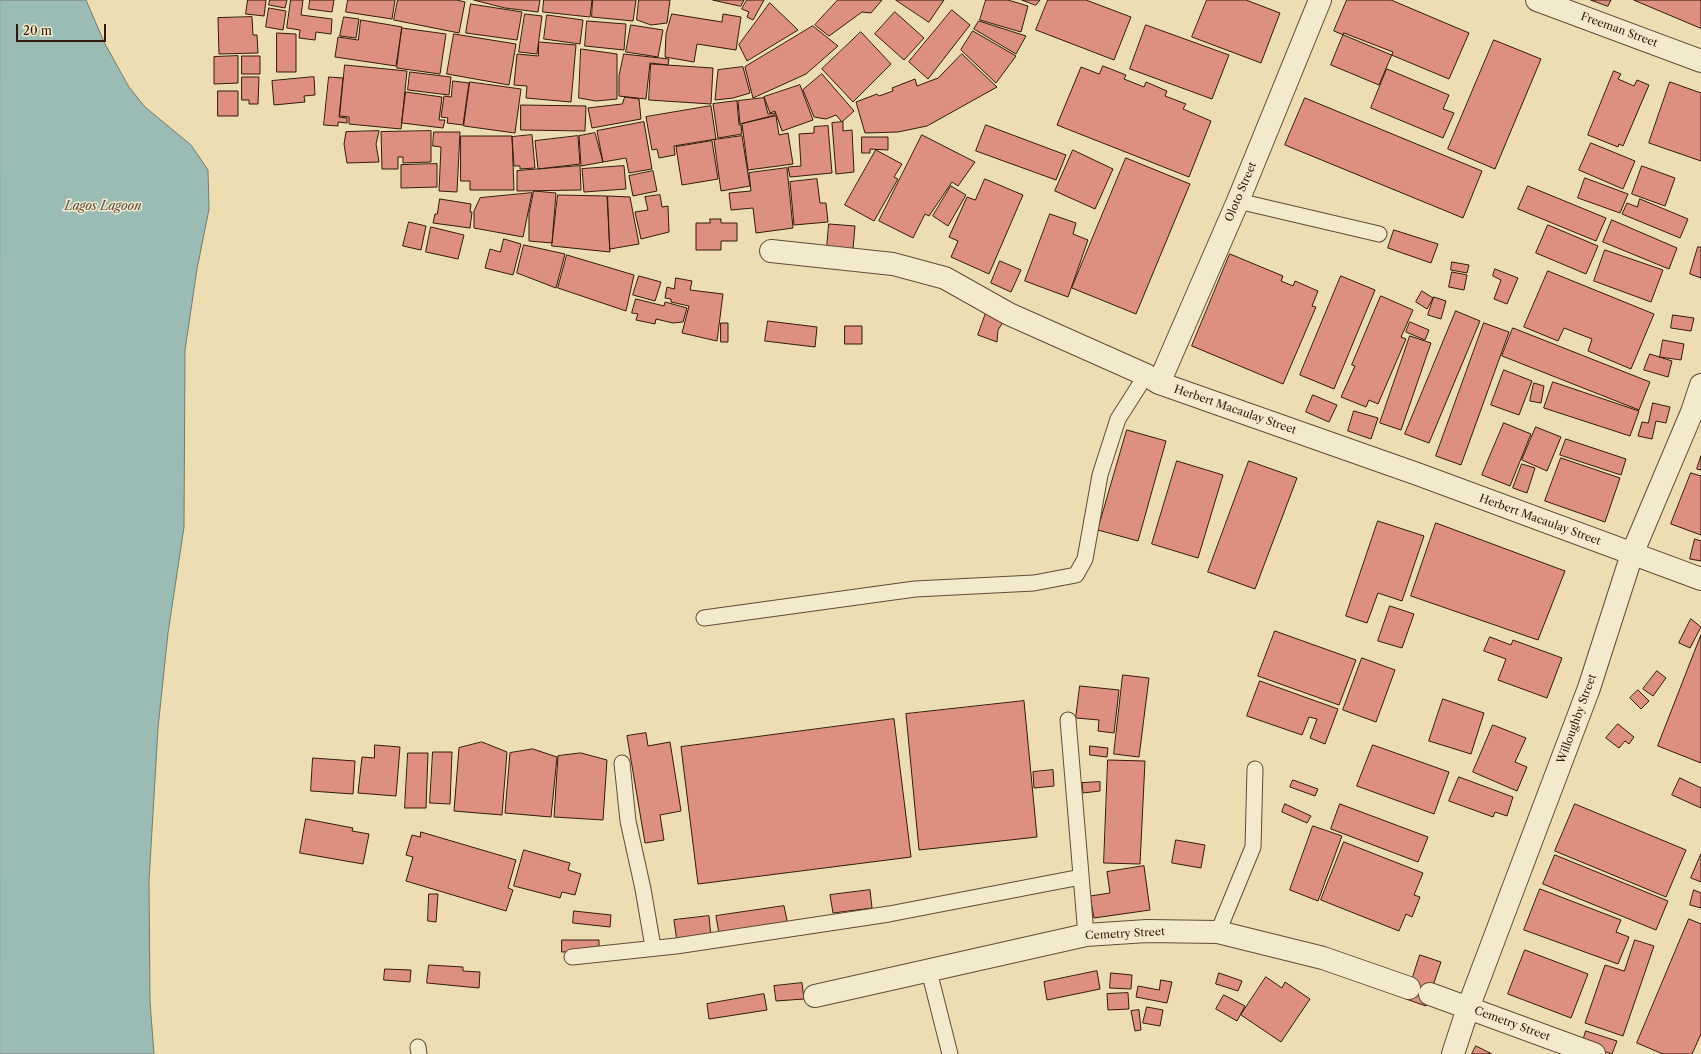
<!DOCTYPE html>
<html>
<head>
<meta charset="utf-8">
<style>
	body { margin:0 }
	#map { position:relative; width:1701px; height:1054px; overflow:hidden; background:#ecdeb2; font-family:"Libre Caslon Text",serif }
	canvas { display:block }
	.scale { position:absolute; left:16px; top:24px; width:90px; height:18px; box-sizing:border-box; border:2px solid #34190d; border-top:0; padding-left:5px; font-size:12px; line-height:14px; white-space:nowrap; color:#34190d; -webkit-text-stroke:3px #f3eacd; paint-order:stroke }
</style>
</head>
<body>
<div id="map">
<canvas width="1701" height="1054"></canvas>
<div class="scale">20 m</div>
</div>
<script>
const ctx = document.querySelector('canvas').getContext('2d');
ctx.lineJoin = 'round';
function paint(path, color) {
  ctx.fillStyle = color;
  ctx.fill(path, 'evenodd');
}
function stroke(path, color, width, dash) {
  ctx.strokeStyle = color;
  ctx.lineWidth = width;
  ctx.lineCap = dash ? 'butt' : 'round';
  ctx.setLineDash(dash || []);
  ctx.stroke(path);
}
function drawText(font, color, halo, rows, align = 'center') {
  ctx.font = font + ' "Libre Caslon Text",serif';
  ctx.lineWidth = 3;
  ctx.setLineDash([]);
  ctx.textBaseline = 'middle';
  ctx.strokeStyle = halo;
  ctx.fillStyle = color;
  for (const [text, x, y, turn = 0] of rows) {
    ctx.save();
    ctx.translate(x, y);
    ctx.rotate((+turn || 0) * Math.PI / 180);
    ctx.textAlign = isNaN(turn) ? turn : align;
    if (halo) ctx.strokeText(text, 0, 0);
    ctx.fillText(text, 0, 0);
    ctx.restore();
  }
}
const water = new Path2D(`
	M0,0h86l19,44 24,43 16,20 46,38 17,25 1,39 -12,60 -12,81 -1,177 -16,106 -10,95 -9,153 1,121 4,52h-154z`);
paint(water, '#9bbbb5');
stroke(water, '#727a72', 1);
const building = new Path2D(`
	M248,0h18l-2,16 -18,-2z
	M270,0h17l-2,8 -16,-3z
	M291,0h12l-2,15 31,4 -1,15 -15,-2 -1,8 -16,-2 1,-8 -13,-2z
	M310,0h24l-2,12 -23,-3z
	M348,0h47l-3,19 -46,-7z
	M398,0h59l8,2 -6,31 -65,-13z
	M474,0h66l-2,12 -33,-4z
	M544,0h48l-2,17 -47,-5z
	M593,0h43l-3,21 -41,-4z
	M639,0h31l-3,23 -16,2 -14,-5z
	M713,0h31l-3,6z
	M747,0h17l-11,20 -6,-3 2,-5 -7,-3z
	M838,0h44l-11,13 -9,-1 -33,24 -14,-11z
	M896,0h48l-15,22z
	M986,0h22l20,6 -7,26 -41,-12z
	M1022,0h18l-4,5z
	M1048,0h38l45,17 -17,43 -78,-30z
	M1207,0h39l34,13 -19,50 -69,-26z
	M1347,0h44l78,33 -20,46 -115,-48z
	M1591,0h20l-3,6z
	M1634,0h67v28z
	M770,3l28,27 -51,31 -8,-16z
	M471,4l51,8 -5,28 -51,-7z
	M269,8l17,3 -3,19 -17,-3z
	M952,10l18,15 -42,54 -19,-17z
	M895,12l29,26 -20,22 -29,-26z
	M525,14l17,2 -5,38 -18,-2z
	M672,14l50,8 1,-8 18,3 -5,33 -39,-6 -3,18 -29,-5 1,-23z
	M547,15l36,5 -3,24 -36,-5z
	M252,17l1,18h4l1,18 -39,1 -1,-36z
	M344,17l15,2 -3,19 -16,-2z
	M361,20l41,7 -6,39 -61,-9 3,-20 20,3z
	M587,21l39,3 -2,26 -39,-4z
	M979,21l47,15 -10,18 -42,-25z
	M631,25l32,5 -5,27 -32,-5z
	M1146,25l83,30 -17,44 -82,-30z
	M813,26l25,20 -32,28 -53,24 -8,-31z
	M402,28l44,6 -6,40 -43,-6z
	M973,31l43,25 -20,27 -35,-33z
	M861,32l30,32 -38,38 -31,-33z
	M277,33l19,1v38h-19z
	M1344,33l49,19 -14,33 -48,-20z
	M454,34l62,10 -7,41 -62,-11z
	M1494,40l47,19 -46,110 -47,-20z
	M539,42l37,3 -5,57 -45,-4 1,-12 -13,-1 3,-31 21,2z
	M581,49l36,5v45l-21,2 -17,-3z
	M624,54l45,5 -1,6 -18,-2 -4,36 -27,-3v-20z
	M962,54l35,33 -70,39 -29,6 -33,1 -9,-31 21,-8 2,2 14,-5 -1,-3 23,-9 2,7 21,-8z
	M238,56v27l-24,1v-27z
	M242,56h18v18h-18z
	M651,64l62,4 -2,36 -62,-4z
	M345,65l62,6 -6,58 -52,-5v-7l-9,-1z
	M1103,66l23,9 -2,4 20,8 2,-5 21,9 -2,5 21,8 -3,5 28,12 -22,56 -132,-52 24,-58 18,7z
	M743,67l7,26 -17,5 -18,2 3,-30z
	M1387,69l62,26 -6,14 11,4 -11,25 -72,-30z
	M1614,71l7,3 -3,5 16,7 3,-6 12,5 -26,61 -4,-2 -1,3 -30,-12z
	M410,72l41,5 -2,18 -41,-5z
	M822,74l32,37 -12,11 -6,-7 -10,4 -12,-2 -11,-27z
	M242,77h17l-1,27h-9v-4h-7z
	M314,77l1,18 -11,1 1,6 -31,3 -2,-24z
	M329,77l14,1 -4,39 8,1v5l-9,-1v4l-14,-1z
	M453,81l16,2 -6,42 -16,-2 1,-5 -7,-1 3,-21 7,1z
	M470,82l51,7 -6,44 -51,-7z
	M1670,82l31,11v68l-52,-18z
	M800,85l13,35 -31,11 -7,-20 -5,2 -6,-16z
	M218,91h20v25h-20z
	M406,92l36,5 -3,23h6l-2,8 -41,-5z
	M625,97l14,2 2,20 -49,9 -4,-20 34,-4z
	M764,98l4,16 7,-1v2l-35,9 -2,-23z
	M1305,98l177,73 -19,47 -178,-73z
	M737,101l2,24h2l1,9 -24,4 -5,-34z
	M521,105l65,1 -1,25 -64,-1z
	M711,106l5,33 -42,7 1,9 -16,3 -2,-9 -5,1 -6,-33z
	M776,116l3,19 9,-2 5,31 -45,6 -6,-46z
	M644,122l8,47 -23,4 -3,-15 -23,4 -6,-31z
	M843,122v9l9,-1 2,42 -18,2 -4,-51z
	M986,125l80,30 -10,25 -80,-29z
	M828,126l4,47 -42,4 -2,-10 13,-1 -2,-32 15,-1v-6z
	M379,131l-3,13 3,18 -32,1 -3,-19 2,-12z
	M431,131v31l-28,1v-6h-5v12h-16l-1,-37z
	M434,132h26l-3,60 -18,-1 2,-44 -8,-1z
	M595,133l8,29 -22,4 -2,-30z
	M532,135l3,33 -15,1v-3h-6l-2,-29z
	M922,135l53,27 -17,24 -6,-4 -23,34 -4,-2 -12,24 -34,-17z
	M461,136h51l2,54h-44v-9h-9z
	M578,136l2,28 -42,5 -3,-28z
	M742,136l8,50 -29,5 -7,-51z
	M862,137h26v13l-18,-1v4h-8z
	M712,141l6,38 -36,6 -6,-38z
	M1591,143l44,18 -12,28 -44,-19z
	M876,150l26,14 -8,13 4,2 -24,42 -29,-16z
	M1073,150l40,19 -18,40 -40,-18z
	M1126,158l64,26 -54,130 -64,-26z
	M437,164v23l-36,1v-23z
	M580,166l1,24 -64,1v-20z
	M624,166l2,23 -42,3 -2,-23z
	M1642,166l33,12 -10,28 -33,-12z
	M787,168l6,60 -37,5 -3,-25 -22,2 -2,-17 22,-2 -2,-18z
	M653,171l4,20 -24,5 -4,-20z
	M1585,178l43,16 -8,19 -42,-15z
	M817,179l3,24h6l2,19 -34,3 -4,-43z
	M985,179l38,16 -34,79 -38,-17 7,-16 -9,-4 18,-40 8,3z
	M951,186l15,9 -18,31 -15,-10z
	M1528,186l78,32 -10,23 -78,-32z
	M534,191l22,2 -4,50 -23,-2v-27z
	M532,193l-9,44 -49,-9v-17l6,-13z
	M558,195l49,1 3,56 -58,-6z
	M660,195l2,12 6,-1 1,26 -28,7 -6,-27 13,-2 -3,-13z
	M608,196l22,1 9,47 -29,5z
	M440,199l31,5 -1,8h2l-2,16 -37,-5 2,-9h2z
	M1640,199l48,20 -8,19 -58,-24 5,-11 10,4z
	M1050,214l26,9 -3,11 15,6 -20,57 -43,-16z
	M710,219h11v4h16v18h-16v9h-25v-27h14z
	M1612,220l65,28 -8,21 -66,-27z
	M409,222l17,4 -5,24 -18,-4z
	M829,224l26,2 -2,23 -26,-1z
	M1548,225l50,21 -12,28 -50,-21z
	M431,227l33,8 -6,24 -32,-7z
	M1394,230l44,14 -7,19 -43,-15z
	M504,239l17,5 -8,31 -28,-7 5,-19 10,3z
	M524,245l41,9 -9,34 -39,-15z
	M1698,247h3v31l-11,-4z
	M1605,250l58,20 -12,32 -57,-21z
	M1230,254l53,22 -2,5 12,5 2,-5 23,10 -6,15 4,1 -33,77 -91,-38z
	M567,255l67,20 -8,36 -68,-23z
	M1000,261l21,9 -10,22 -20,-9z
	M1452,262l17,3 -2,8 -16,-3z
	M1495,269l23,9 -11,26 -13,-5 7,-19 -8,-4z
	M1548,271l106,43 -23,55 -43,-18 4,-12 -28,-11 -6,13 -34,-14z
	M1452,272l15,3 -3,15 -15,-3z
	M639,276l22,6 -6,19 -22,-6z
	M1341,276l34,14 -41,99 -34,-14z
	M676,278l16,3 -2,9 33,4 -6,47 -35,-8 7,-27 -18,-4v-3l-6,-1 2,-11 7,2z
	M1422,291l11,7 -6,11 -11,-7z
	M1381,296l32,14 -12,27 5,2 -28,65 -9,-4 -3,7 -25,-10 14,-31 -3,-1z
	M1434,297l12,4 -5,18 -13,-4z
	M636,299l28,7 1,-4 22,6 -4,14 -10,1 -17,-4 -1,5 -19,-4 2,-6 -6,-1z
	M1456,311l24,10 -51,122 -24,-9z
	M986,313l19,6 -7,11 -1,12 -19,-7z
	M1673,315l21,3 -3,13 -20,-3z
	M768,321l49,6 -2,20 -50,-6z
	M1410,322l19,8 -4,10 -19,-8z
	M721,323h7v19h-7z
	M1484,323l25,9 -48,133 -25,-9z
	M845,326h17v18h-17z
	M1513,328l137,54 -11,28 -137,-54z
	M1410,336l21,7 -30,87 -21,-7z
	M1663,340l21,4 -3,16 -21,-3z
	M1650,354l22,7 -4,16 -24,-7z
	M1504,370l28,11 -13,34 -28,-10z
	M1553,382l86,29 -9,25 -86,-28z
	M1534,383l10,3 -3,17 -11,-2z
	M1313,395l24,10 -8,17 -23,-10z
	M1653,403l17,4 -4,16 -10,-2 -4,18 -14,-3 4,-14 6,1z
	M1354,411l24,7 -7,21 -23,-8z
	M1504,423l27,11 -21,52 -28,-11z
	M1536,427l25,10 -14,34 -25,-11z
	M1127,430l39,11 -28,100 -40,-11z
	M1566,439l60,20 -5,16 -61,-20z
	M1701,456v14l-4,-1z
	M1561,458l59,20 -15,44 -60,-21z
	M1177,461l46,14 -25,83 -46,-14z
	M1249,461l48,17 -42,111 -47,-17z
	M1522,464l13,4 -8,25 -14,-5z
	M1691,473l10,3v59l-30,-11z
	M1378,521l46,15 -22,65 -24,-8 -11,30 -21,-7z
	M1436,523l129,48 -27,69 -127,-44z
	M1695,539l6,2v20l-11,-2z
	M1390,606l24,8 -12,34 -24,-7z
	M1691,619l10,8 -11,21 -11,-5z
	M1275,631l81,29 -17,45 -81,-29z
	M1701,635v128l-43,-17z
	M1490,637l21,8 2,-5 49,18 -15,40 -49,-18 8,-21 -22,-8z
	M1362,658l33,12 -19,52 -33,-12z
	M1657,671l9,7 -13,18 -10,-7z
	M1123,675l26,3 -10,79 -25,-3z
	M1260,681l78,28 -13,35 -15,-6 7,-19 -8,-2 -7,18 -55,-19z
	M1080,686l39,4 -5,43 -16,-2 1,-11 -23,-2z
	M1638,690l11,11 -8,8 -11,-11z
	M1443,699l41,14 -13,41 -42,-13z
	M1024,701l13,136 -118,13 -13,-136z
	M894,719l17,138 -213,27 -17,-137z
	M1618,724l16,13 -5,7 -4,-3 -6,7 -13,-10z
	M1493,725l33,13 -11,24 12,5 -10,24 -44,-19z
	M646,733l2,13 22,-4 11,69 -21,4 4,25 -19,3 -18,-107z
	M482,742l25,10 -5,63 -48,-4 5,-63z
	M375,745l25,2 -4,49 -38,-3 4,-36 12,1z
	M1373,745l76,27 -15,42 -77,-28z
	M1090,746l18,2 -1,9 -17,-2z
	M533,749l24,8 -6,60 -46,-4 5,-60z
	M433,752h19l-2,52 -20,-1z
	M408,753h20l-2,55h-21z
	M581,753l26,7 -4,60 -49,-3 4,-61z
	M313,758l42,3 -2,33 -42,-3z
	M1108,760l37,1 -5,103 -36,-1z
	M1053,770l1,16 -20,2 -1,-16z
	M1459,777l54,20 -6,19 -12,-4 -2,5 -44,-16z
	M1680,778l21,10v20l-29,-13z
	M1293,780l25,9 -3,7 -25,-9z
	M1100,782v9l-17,2 -1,-10z
	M1285,804l26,12 -4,7 -25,-11z
	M1340,804l88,33 -10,25 -87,-33z
	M1575,804l111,46 -20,47 -111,-46z
	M306,819l47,9 -1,3 17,3 -6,30 -63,-11z
	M1313,826l29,10 -24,65 -28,-11z
	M421,832l95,28 -8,28 5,2 -7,21 -100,-30 7,-24 -7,-2 6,-20 8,2z
	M1176,840l29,5 -4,23 -29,-5z
	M1344,842l79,31 -9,22 6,2 -8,20 -6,-3 -7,17 -78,-31z
	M524,850l46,13 -2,7 13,4 -6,21 -13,-3 -2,6 -46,-12z
	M1701,854v28l-10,-4z
	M1555,855l113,46 -12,29 -113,-46z
	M1144,866l6,44 -56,8 -4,-22 20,-3 -3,-21z
	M1540,889l81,31 -5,12 13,5 -11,27 -94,-34z
	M870,890l2,18 -39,5 -3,-18z
	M1694,890l7,3v15l-11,-3z
	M429,894h9l-2,28 -8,-1z
	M784,906l4,19 -69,9 -3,-18z
	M574,911l37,4 -1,12 -37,-4z
	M709,916l2,21 -34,5 -3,-22z
	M1689,919l12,5v110l-9,20h-29l-26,-11z
	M562,940h37v11l-37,1z
	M1635,940l19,6 -31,90 -38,-13 20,-58 19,6z
	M1525,950l63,24 -17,44 -63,-24z
	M1420,955l21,7 -15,44 -20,-7z
	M429,965l34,2v4l17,1 -1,16 -52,-5z
	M385,969l26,1 -1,12 -26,-2z
	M1097,971l3,18 -53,11 -3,-18z
	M1111,973l21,2 -1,14 -21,-1z
	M1219,973l23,8 -4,10 -22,-7z
	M1266,977l16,11 3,-6 25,17 -29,43 -40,-27z
	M1161,980l11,2 -5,21 -31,-6 2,-11 21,4z
	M802,983l2,16 -28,2 -2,-15z
	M1128,993l1,16 -21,1 -1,-16z
	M764,994l3,16 -58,9 -2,-15z
	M1224,995l21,11 -8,15 -21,-12z
	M1147,1007l16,3 -3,16 -17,-3z
	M1139,1010l2,20 -6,1 -4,-20z
	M1586,1031l31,10 -5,13 -30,-10z
	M1476,1046l16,8h-20z`);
paint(building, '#dd907f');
stroke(building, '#34190d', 1);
const lane = new Path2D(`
	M1238,201l141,33
	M704,618l211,-29 119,-6 42,-8 9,-16 15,-84 18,-56 28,-44
	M1068,720l18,215
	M622,763l6,58 15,68 10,58
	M1218,932l35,-85 2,-78
	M572,957l104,-11 213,-32 192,-37
	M929,971l21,83
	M418,1047l1,7`);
const street = new Path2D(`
	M1537,0l164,61
	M771,251l122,13 52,14 64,36 137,61 13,8 261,92 281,104
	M1159,383l79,-182 82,-201
	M1430,994l164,60
	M815,996l271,-61 61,-4 71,1 105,26 86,30
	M1453,1054l15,-46 121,-320 43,-134 60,-142 9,-27`);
stroke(lane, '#624a36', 17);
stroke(street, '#624a36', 24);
stroke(lane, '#f3eacd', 15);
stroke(street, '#f3eacd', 22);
drawText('11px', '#34190d', '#f3eacd', [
	["Freeman Street",1619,30,20],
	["Oloto Street",1241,192,-67],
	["Herbert Macaulay Street",1235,410,19],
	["Herbert Macaulay Street",1540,520,20],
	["Willoughby Street",1577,719,-70],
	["Cemetry Street",1125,934,-3],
	["Cemetry Street",1512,1024,20]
]);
drawText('italic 12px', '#534a3f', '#f3eacd', [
	["Lagos Lagoon",103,207]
]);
</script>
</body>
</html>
